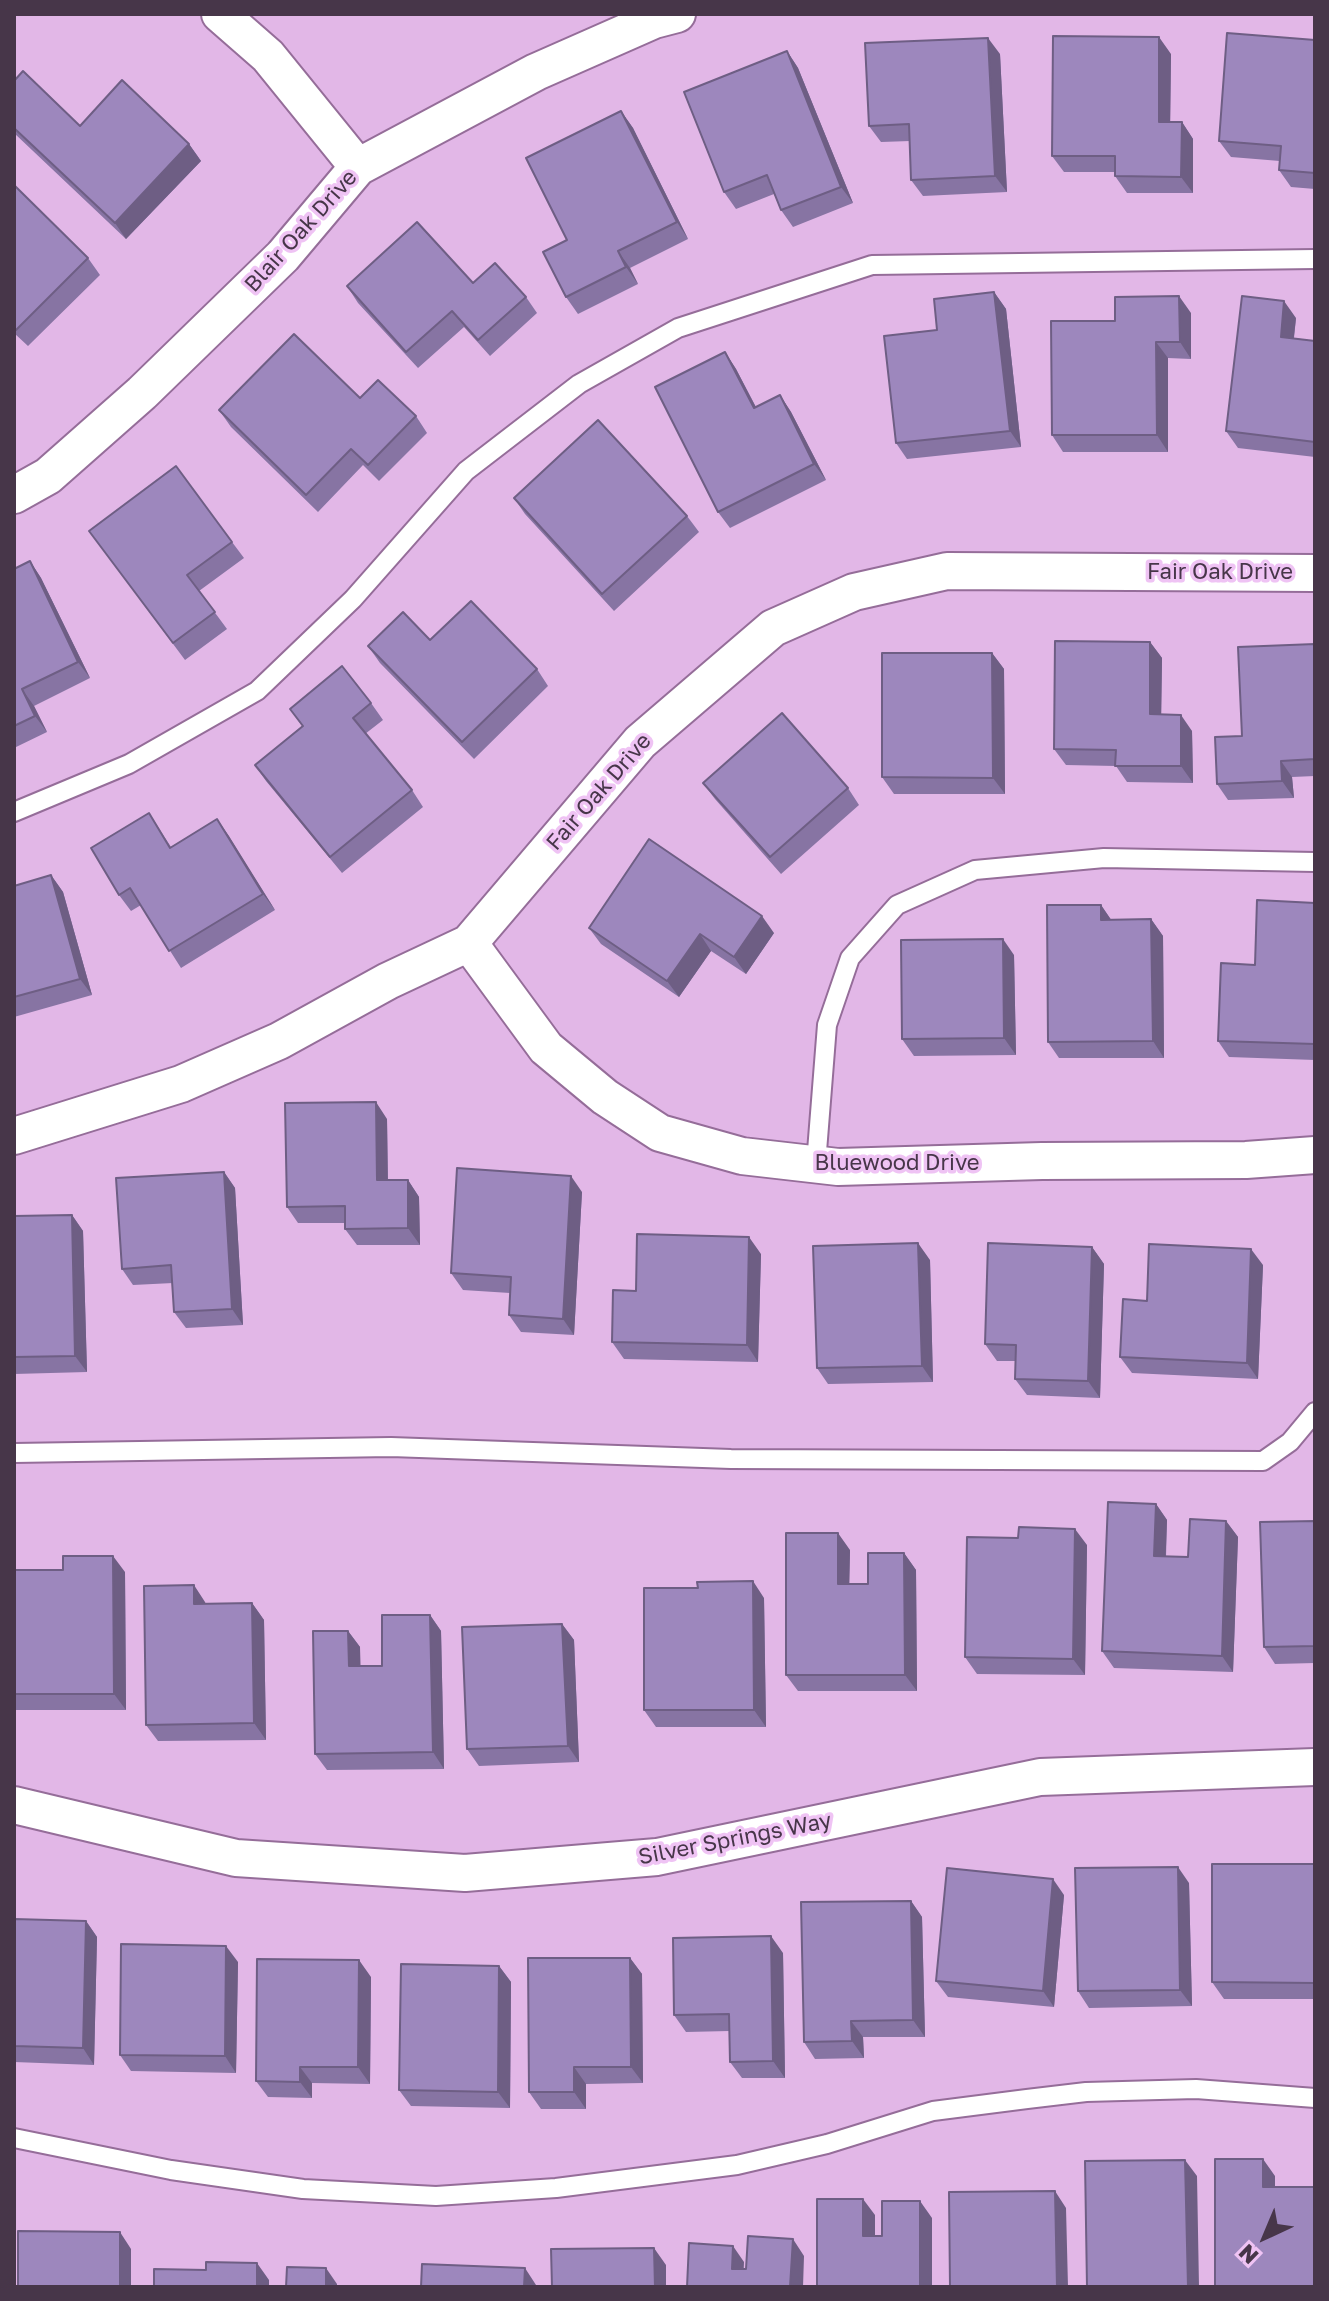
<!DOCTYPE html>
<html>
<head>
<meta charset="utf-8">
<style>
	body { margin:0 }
	#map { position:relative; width:1329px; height:2301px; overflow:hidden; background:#e2b7e7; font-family:"Golos Text",sans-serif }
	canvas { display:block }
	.frame { position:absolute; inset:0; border:16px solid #473649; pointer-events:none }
	.north { position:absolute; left:1225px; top:2197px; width:80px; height:80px; -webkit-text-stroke:6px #efc3f4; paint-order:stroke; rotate:224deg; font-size:22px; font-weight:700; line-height:32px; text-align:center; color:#473649 }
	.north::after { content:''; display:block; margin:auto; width:28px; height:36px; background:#473649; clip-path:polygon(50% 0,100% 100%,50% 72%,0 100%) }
</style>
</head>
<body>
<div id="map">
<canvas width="1329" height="2301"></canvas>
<div class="frame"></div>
<div class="north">N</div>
</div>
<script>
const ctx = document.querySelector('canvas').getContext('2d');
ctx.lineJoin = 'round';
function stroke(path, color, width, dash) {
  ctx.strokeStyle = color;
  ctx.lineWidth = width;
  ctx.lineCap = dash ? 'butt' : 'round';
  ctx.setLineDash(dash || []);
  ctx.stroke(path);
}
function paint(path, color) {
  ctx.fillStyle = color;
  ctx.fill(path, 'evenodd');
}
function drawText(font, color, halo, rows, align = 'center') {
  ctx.font = font + ' "Golos Text",sans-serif';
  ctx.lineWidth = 7;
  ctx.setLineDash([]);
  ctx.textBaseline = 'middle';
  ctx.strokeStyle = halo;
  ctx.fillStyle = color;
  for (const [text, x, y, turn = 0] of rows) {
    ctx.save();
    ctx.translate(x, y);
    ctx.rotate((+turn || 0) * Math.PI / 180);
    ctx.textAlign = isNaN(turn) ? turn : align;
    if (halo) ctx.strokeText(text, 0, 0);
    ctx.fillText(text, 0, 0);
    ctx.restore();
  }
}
const lane = new Path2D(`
	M14,812l115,-48 128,-73 96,-92 113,-128 113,-87 99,-56 194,-63 443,-6
	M816,1164l11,-139 23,-67 47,-53 78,-35 129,-12 211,4
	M14,1453l377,-6 340,12 532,2 27,-19 25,-30
	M14,2138l157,32 132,19 133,7 120,-8 181,-23 90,-21 106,-33 94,-12 59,-7 110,-3 119,9`);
const street = new Path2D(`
	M220,14l48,42 90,111
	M14,495l34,-19 94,-83 141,-137 75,-89 178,-95 118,-52 23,-6
	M469,943l77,105 59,49 55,36 82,23 96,11 204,-6 204,-1 69,-5
	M14,1136l167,-52 98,-43 109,-60 81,-38 171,-201 133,-114 81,-36 93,-21 368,2
	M14,1805l222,53 229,15 192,-16 383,-80 275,-10`);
stroke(lane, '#956d99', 22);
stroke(street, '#956d99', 40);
stroke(lane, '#fff', 18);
stroke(street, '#fff', 36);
paint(new Path2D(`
	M1315,40v149l-24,-2 -12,-17 1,-9 -49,-4 -12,-16z
	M787,51l11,17 55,135 -60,24 -12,-17 -7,-16 -38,15 -12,-17z
	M1000,54l7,138 -84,4 -12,-16 -1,-39 -29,1 -12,-16z
	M1171,54l-1,68h12l11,17v54h-66l-12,-17v-4h-51l-12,-16z
	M14,81l66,45 109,18 12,17 -75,78 -112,-106z
	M621,111l12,17 55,111 -58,29 8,16 -60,30 -12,-17 1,-57z
	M14,185l74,73 12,17 -72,71 -14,-13z
	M473,283l53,14 11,16 -47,43 -26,-29 -46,41 -60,-65 -11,-17z
	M994,292l12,17 15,138 -114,12 -11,-16 41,-113z
	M1191,313v46l-23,-1v94h-105l-11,-17 63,-114z
	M1296,318l-2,20 21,3v116l-77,-9 -12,-17z
	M725,352l11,17 20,38 24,-12 11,17 35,68 -96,48 -12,-16z
	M360,398l56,18 11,17 -48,48 -16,-16 -45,47 -87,-85 -12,-17z
	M514,498l173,18 12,16 -85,79 -89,-97z
	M89,531l143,11 12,16 -45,33 28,38 -42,31z
	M30,561l11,17 49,100 -56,28 13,26 -33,16v-179z
	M430,640l107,29 11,17 -74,73 -94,-96 -12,-17z
	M1150,642l12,16 -1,56 31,17 1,52 -66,-1 -11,-16 -50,-1 -12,-16z
	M1315,644v132l-23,1 2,21 -66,2 -11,-16 25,-48z
	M992,653l12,16 1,125h-111l-12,-17z
	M371,703l12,17 -18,14 47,56 11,17 -81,66 -76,-92 -11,-16 47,-39 -12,-17z
	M703,783l145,5 11,17 -78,69 -66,-75z
	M149,813l22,34 46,-28 58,91 -94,58 -40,-63 -10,6 -12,-16z
	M51,875l12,17 29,103 -78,22v-131z
	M1315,903v157l-86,-3 -11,-16 37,-76z
	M1101,905l10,15 40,-1 12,17 1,122h-105l-11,-16z
	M589,928l185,5 -28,41 -35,-23 -32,46 -78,-53z
	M1014,955l2,100 -102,1 -12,-17z
	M387,1119l1,61h20l11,17 1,48h-63l-12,-16v-6h-47l-11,-16z
	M224,1172l11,16 8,137 -57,3 -12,-16 -1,-29 -40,2 -11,-16z
	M582,1192l-8,143 -53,-3 -12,-17 1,-22 -47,-3 -12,-17z
	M72,1215l11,16 4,141 -73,2v-158z
	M1092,1247l12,17 -4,134 -73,-3 -12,-16 1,-18h-19l-12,-17z
	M761,1254l-3,108 -134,-3 -12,-17 24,-51z
	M930,1260l3,122 -105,2 -11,-16z
	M1263,1265l-5,114 -126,-6 -12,-16 27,-56z
	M1156,1504l11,16 -1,37h22l38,-36 12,16 -5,135 -119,-4 -12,-17z
	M1315,1521v142l-40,1 -11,-17z
	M1018,1538l69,7 -2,130 -108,-1 -12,-17z
	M850,1550l-1,34h19l36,-31 12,17 1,121h-119l-12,-16z
	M14,1570l111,2 1,138h-112z
	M764,1598l2,129h-110l-12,-17z
	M205,1602l1,2 46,-1 12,17 2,120 -108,1 -12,-16z
	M430,1615l11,16 3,138 -117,1 -12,-16 33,-123 12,16v19h22z
	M562,1624l12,16 5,122 -100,4 -12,-17z
	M1315,1864v135h-91l-12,-17z
	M1189,1883l3,123 -103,2 -11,-17z
	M1064,1895l-10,112 -106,-10 -12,-16z
	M911,1901l11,16 3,120h-62l1,21 -49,1 -11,-17z
	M14,1919l72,2 11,16 -3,128 -80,-3z
	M783,1953l2,125h-43l-12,-16 -1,-31 -43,1 -12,-17z
	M630,1958l12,16 1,109 -57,1v25h-45l-12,-17z
	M238,1962l-2,111 -105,-2 -11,-16z
	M499,1966l12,16 -1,126 -99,-2 -12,-16z
	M371,1977l-1,107 -58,-1v15l-44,-1 -12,-16z`), '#8774a3');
paint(new Path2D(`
	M1159,37l12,17 -1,85 -11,-17z
	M988,38l12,16 7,138 -12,-16z
	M787,51l11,17 55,135 -12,-16z
	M621,111l12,17 55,111 -11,-17z
	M1182,122l11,17v54l-12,-16z
	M189,144l12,17 -75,78 -11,-16z
	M618,251l12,17 8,16 -12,-17z
	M994,292l12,17 15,138 -11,-16z
	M1179,296l12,17v46l-11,-17z
	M1284,301l12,17 -4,35 -11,-16z
	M1156,342l12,16v94l-11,-17z
	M725,352l11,17 29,56 -11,-17z
	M780,395l11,17 35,68 -12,-16z
	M30,561l11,17 49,100 -12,-16z
	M1150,642l12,16 -1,73 -11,-17z
	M992,653l12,16 1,125 -12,-16z
	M22,689l12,17 13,26 -12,-16z
	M1181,715l11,16 1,52 -12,-17z
	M1281,761l11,16 2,21 -12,-17z
	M217,819l12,17 46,74 -12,-16z
	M51,875l12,17 29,103 -12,-16z
	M1101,905l11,16 -11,-1z
	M762,916l12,17 -28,41 -12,-17z
	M1151,919l12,17 1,122 -11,-17z
	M700,934l11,17 -32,46 -12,-16z
	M1003,939l11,16 2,100 -12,-17z
	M376,1102l11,17 1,78 -11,-17z
	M224,1172l11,16 8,137 -11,-16z
	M571,1176l11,16 -8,143 -11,-16z
	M408,1180l11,17 1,48 -12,-17z
	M72,1215l11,16 4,141 -12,-16z
	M749,1237l12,17 -3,108 -11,-17z
	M918,1243l12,17 3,122 -11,-16z
	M1092,1247l12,17 -4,134 -12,-17z
	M1251,1249l12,16 -5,114 -11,-16z
	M1156,1504l11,16 -2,53 -11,-17z
	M1226,1521l12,16 -5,135 -11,-16z
	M1075,1529l12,16 -2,130 -12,-16z
	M838,1533l12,17 -1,50 -11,-16z
	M904,1553l12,17 1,121 -12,-16z
	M113,1556l12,16 1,138 -12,-16z
	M753,1581l11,17 2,129 -12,-17z
	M194,1585l11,17 1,18 -12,-16z
	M252,1603l12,17 2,120 -12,-17z
	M430,1615l11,16 3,138 -11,-17z
	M562,1624l12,16 5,122 -11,-16z
	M348,1631l12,16 1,35 -12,-16z
	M1178,1867l11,16 3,123 -12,-16z
	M1053,1879l11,16 -10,112 -11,-16z
	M911,1901l11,16 3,120 -12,-17z
	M86,1921l11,16 -3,128 -11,-17z
	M771,1936l12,17 2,125 -12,-17z
	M226,1946l12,16 -2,111 -11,-17z
	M630,1958l12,16 1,109 -12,-16z
	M359,1960l12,17 -1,107 -12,-17z
	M499,1966l12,16 -1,126 -12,-16z
	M851,2021l12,16 1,21 -12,-17z
	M300,2067l12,16v15l-12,-16z
	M574,2067l12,17v25l-12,-17z
	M1263,2159l12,17v27l-12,-16z
	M1185,2160l12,16 2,111h-11z
	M1055,2191l11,17 2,79h-11z
	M863,2199l12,16v37l-12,-16z
	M920,2201l12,17v69h-12z
	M120,2232l11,17v38h-11z
	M793,2239l11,17 -1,31h-13z
	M733,2246l11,16 -1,23 -11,-16z
	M654,2248l12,17v22h-11z
	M257,2263l12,17v7h-12z
	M326,2268l11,16v3h-11z
	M525,2268l11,17v2h-12z`), '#6e5e84');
const building = new Path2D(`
	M1227,33l88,7v133l-36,-3 2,-24 -62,-5z
	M1053,36l106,1v85h23l-1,55 -66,-1v-20h-63z
	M988,38l7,138 -84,4 -2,-56 -40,2 -4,-83z
	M787,51l54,136 -60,23 -14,-35 -43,17 -40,-100z
	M23,71l57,55 42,-46 67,64 -74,79 -101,-95v-47z
	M621,111l56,111 -59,29 8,16 -60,30 -23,-45 24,-12 -41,-82z
	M14,185l74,73 -72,72 -2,-2z
	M417,222l56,61 22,-20 31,34 -48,43 -26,-29 -46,41 -59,-66z
	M994,292l16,139 -114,12 -12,-107 53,-6 -3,-31z
	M1179,296l1,46h-24l1,93h-105l-1,-114h64v-24z
	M1242,296l42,5 -3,36 34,4v101l-89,-11z
	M294,334l66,64 18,-18 38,36 -48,49 -17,-16 -45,46 -87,-85z
	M725,352l29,56 26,-13 34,69 -96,48 -63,-125z
	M598,420l89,96 -85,78 -88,-96z
	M176,466l56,76 -45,33 28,37 -42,31 -84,-112z
	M30,561l48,101 -56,27 13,27 -21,10v-157z
	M471,601l66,68 -75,73 -94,-96 35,-34 27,28z
	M1055,641l95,1v72l31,1v51h-66l1,-16 -62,-1z
	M1315,644v115l-34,2 1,20 -65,3 -2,-47 27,-1 -4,-89z
	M882,653h110l1,125 -111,-1z
	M342,666l29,37 -18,15 59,72 -82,67 -75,-92 48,-39 -13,-17z
	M782,713l66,75 -78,69 -67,-74z
	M149,813l21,35 47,-29 46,75 -94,57 -39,-63 -11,7 -28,-47z
	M649,839l113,77 -28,41 -34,-23 -33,47 -78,-53z
	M51,875l29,104 -66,18v-111z
	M1257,900l58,3v141l-97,-3 3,-78 34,2z
	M1047,905h54v15l50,-1 2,122 -105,1z
	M1003,939l1,99 -102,1 -1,-99z
	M376,1102l1,78h31v48l-63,1v-23l-58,1 -2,-104z
	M457,1168l114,8 -8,143 -54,-4 2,-38 -60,-4z
	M224,1172l8,137 -58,3 -3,-47 -49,4 -6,-91z
	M72,1215l3,141 -61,1v-141z
	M637,1234l112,3 -2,108 -135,-3 1,-52 23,1z
	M918,1243l4,123 -105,2 -4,-122z
	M988,1243l104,4 -4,134 -73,-2 1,-34 -31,-1z
	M1149,1244l102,5 -4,114 -127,-6 3,-58 24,2z
	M1108,1502l48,2 -2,52 34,1 2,-38 36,2 -4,135 -120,-5z
	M1315,1521v125l-51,1 -4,-125z
	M1019,1527l56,2 -2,130 -108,-2 2,-120 51,1z
	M786,1533h52v51h30v-31h36l1,122h-119z
	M63,1556h50l1,138h-100v-124h49z
	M753,1581l1,129h-110v-122h54l-1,-6z
	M194,1585v19l58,-1 2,120 -108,2 -2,-139z
	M382,1615h48l3,137 -118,2 -2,-123h35l1,35h33z
	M562,1624l6,122 -101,3 -5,-122z
	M1212,1864h103v119l-103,-1z
	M1178,1867l2,123 -102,1 -3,-123z
	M947,1868l106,11 -10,112 -107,-10z
	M911,1901l2,119 -62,1 1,20 -48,1 -3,-140z
	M14,1919l72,2 -3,127 -69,-2z
	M771,1936l2,125 -43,1 -1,-48 -55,1 -1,-77z
	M121,1944l105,2 -1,110 -105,-1z
	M528,1958h102l1,109h-57v25h-45z
	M257,1959l102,1 -1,107h-58v15l-44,-1z
	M401,1964l98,2 -1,126 -99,-2z
	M1215,2159h48v28h52v100h-100z
	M1185,2160l3,127h-101l-2,-126z
	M1055,2191l2,96h-107l-1,-95z
	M817,2199h46v37h19v-35h38v86h-103z
	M18,2231l102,1v55h-102z
	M748,2236l45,3 -3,48h-103l2,-44 44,3 -1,23h14z
	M654,2248l1,39h-103l-1,-38z
	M206,2262l51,1v24h-103v-18l52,1z
	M422,2264l103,4 -1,19h-103z
	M287,2267l39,1v19h-40z`);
paint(building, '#9d87bd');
stroke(building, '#6e5e84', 2);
drawText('22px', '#473649', '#efc3f4', [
	["Blair Oak Drive",301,231,-48],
	["Fair Oak Drive",1220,572],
	["Fair Oak Drive",599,792,-49],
	["Bluewood Drive",897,1163],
	["Silver Springs Way",735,1839,-11]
]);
</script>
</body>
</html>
